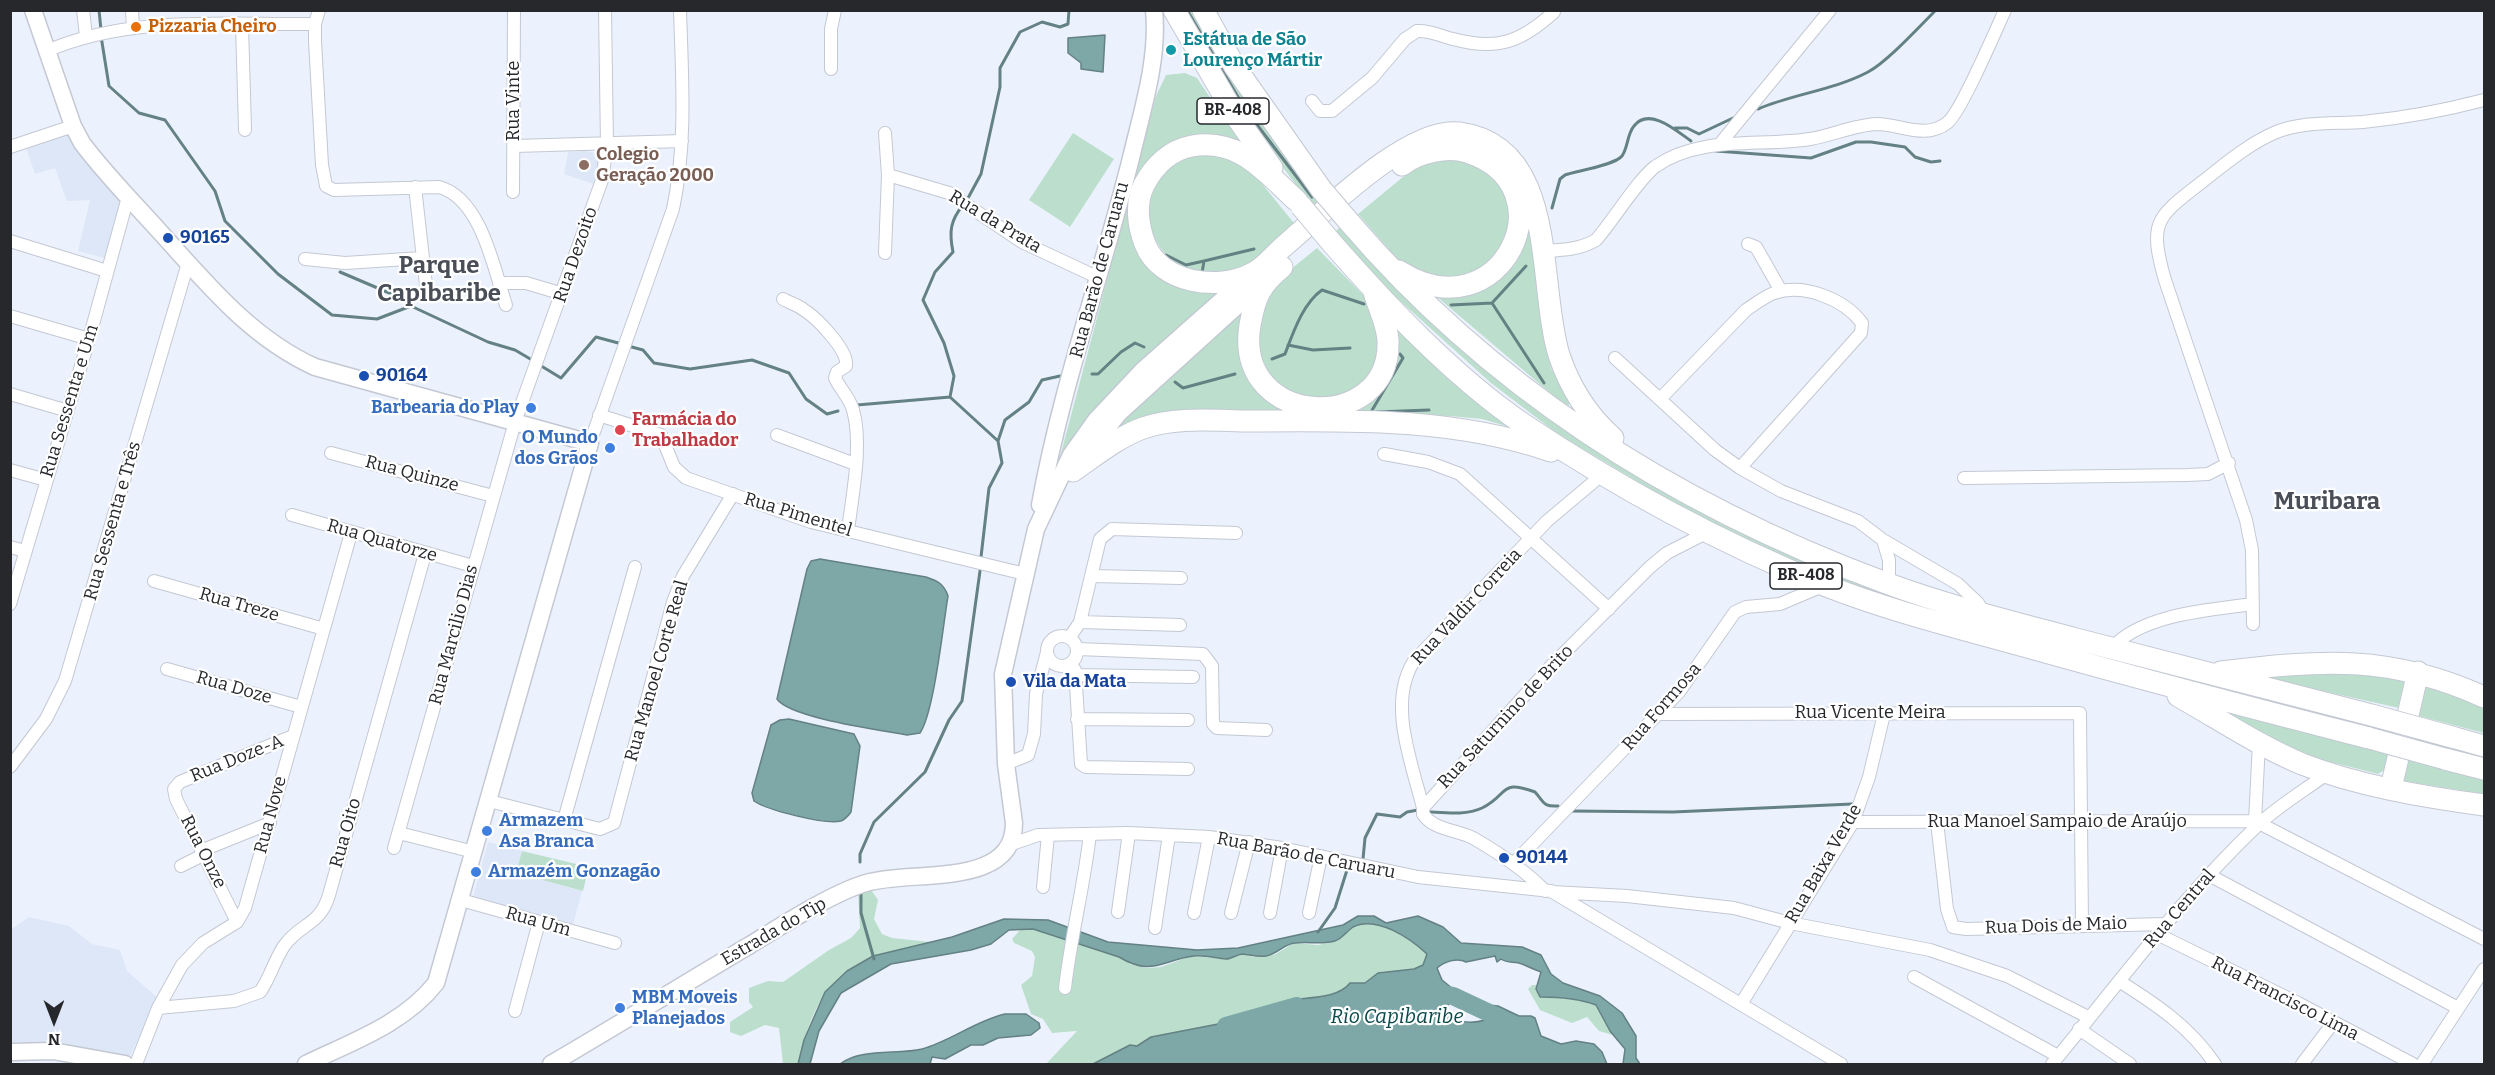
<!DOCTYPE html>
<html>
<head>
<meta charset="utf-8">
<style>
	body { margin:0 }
	#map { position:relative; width:2495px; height:1075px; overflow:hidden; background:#ecf2fd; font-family:Bitter,serif }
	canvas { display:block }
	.frame { position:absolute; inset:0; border:12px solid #26282c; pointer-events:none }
	.north { position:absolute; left:24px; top:991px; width:60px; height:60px; -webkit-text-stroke:4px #fff; paint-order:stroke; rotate:180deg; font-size:16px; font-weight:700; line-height:24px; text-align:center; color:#26282c }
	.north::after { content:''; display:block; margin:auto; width:21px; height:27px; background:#26282c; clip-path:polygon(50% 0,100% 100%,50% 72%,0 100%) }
</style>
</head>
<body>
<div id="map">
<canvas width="2495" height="1075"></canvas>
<div class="frame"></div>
<div class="north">N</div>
</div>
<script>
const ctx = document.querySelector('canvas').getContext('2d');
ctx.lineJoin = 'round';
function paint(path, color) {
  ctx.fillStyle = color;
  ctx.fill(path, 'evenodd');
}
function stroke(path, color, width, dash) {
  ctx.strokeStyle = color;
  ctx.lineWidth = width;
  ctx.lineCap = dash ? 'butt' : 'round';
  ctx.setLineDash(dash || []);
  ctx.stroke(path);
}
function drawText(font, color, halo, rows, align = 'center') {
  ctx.font = font + ' Bitter,serif';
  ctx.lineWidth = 4.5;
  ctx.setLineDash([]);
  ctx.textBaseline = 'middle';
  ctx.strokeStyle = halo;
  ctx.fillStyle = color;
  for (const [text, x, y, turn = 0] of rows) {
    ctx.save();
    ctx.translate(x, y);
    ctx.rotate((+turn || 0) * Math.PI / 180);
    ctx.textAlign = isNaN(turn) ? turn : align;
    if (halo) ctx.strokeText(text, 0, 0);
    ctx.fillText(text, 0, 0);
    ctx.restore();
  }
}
paint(new Path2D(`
	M66,130l57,68 -19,60 -26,-7 12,-51 -23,1 -12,-33 -20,6 -10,-29z
	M587,151l17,4 -8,30 -32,-11 4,-22z
	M488,842l34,9 -6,22 66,18 -9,34 -100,-28z
	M29,917l40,9 23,18 28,6 7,21 31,27 -30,62 -66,-17 -51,-1 -1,-112z`), '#dde7f8');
paint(new Path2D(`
	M1179,11h12l39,65 96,131 -8,7 -73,-97z
	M1185,73l12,5 31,46 20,22 -25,-9 -82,44 4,72 81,39 -169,176 99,-372 10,-21z
	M1073,133l41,26 -44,68 -41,-27z
	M1198,154h24l28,15 48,59c-23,16 -47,40 -74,46 -7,1 -16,-1 -23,-2 -42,-6 -66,-53 -44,-90 8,-15 26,-22 41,-28z
	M1457,156l46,25 12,47 -38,51 -65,-3 -54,-62 57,-47z
	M1530,208l13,117 8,43 19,31 -2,9 -132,-112c62,3 88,-29 94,-88z
	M1343,223l147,145 320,192 674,191v10l-245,-64 -372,-105 -165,-72 -144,-86 -67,-51 -133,-120 -26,-27z
	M1317,248l56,57 8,55 -31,36 -57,2 -34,-35 -1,-52 22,-33z
	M1246,307c-14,57 2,61 38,100l94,-17 18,-73 131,115 -45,-13 -32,-3 -260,-5 -90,32 50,-51z
	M2406,673l-1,27 -6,8 -152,-34z
	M2422,676l62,26v31l-73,-19z
	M2212,703l181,45 -7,21 -8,5 -83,-21z
	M2405,754l79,20v20l-81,-13z
	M522,851l67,16 -6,24 -67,-18z
	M870,888l8,12 -4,19 8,15 10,4 39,4c-86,22 -111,31 -133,122h-15l-4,-36 -14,-3 -24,11 -11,-4v-10l23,-15 -4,-5v-14l19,-7 15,1 46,-32 22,-12 9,-10 -2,-36z
	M1363,924c26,0 47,13 64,30l-4,11 -9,4 -36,4 -13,10h-15c-11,16 -42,14 -60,17 -6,1 -11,6 -17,9l4,6 -19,7 -14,-3 -93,18 -14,9 -29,10 -9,7 -53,1 31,-33 -25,2 -9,-14 -12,-5 -10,-29 11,-9 3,-19 -3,-6 -18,-8 -2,-4 8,-9 13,-1 86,28 13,8 16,3 13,-1 30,-11 35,3 15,-5 13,3 20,-2 20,-12 24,2 19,-4 16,-14z
	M1532,985h5l-1,4 8,8 31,2 21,6 17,30 -14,-4 -12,-14 -15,6 -32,-13 -12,-21z`), '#bcdfcd');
const water = new Path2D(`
	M1105,35l-2,37 -22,-3v-6l-13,-10v-15z
	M820,559l106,18c12,4 18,7 22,19 -5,30 -14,117 -28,137l-13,2c-26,-5 -117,-17 -130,-36l30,-130 4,-8z
	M789,719l65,15 6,12 -9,66c-3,4 -5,7 -10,9 -16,4 -74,-11 -87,-20l-2,-8 19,-68 9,-5z
	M1358,916h16l12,7 32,-7 25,11 18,16 61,4 19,8 10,19 12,9 37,13 22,17 14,23v22l4,6h-17l2,-15 -15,-18 -14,-26c-16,-6 -37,-8 -56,-8l-4,-8 5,-17c-8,-3 -12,-5 -19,-8 -8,-3 -14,0 -21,-5l-4,3 -2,-6 -29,6c-9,-5 -22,0 -29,6l5,12 11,9v11l-10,10c6,13 29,14 42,10l1,-5 -7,-4 2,-5 -3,-2 20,2 21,10h12l4,2 6,18 20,8 15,-3 18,3 8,8 5,12h-514l37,-19 7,1 14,-9 93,-18 14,3 19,-7 -4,-6c6,-2 11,-8 17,-9 17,-3 48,-1 60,-17h15l13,-10 36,-4 9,-4 4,-11c-16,-15 -50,-39 -74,-27 -6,4 -11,12 -18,14 -14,4 -26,0 -40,2 -11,1 -18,11 -29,13 -9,1 -15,-1 -23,-2 -6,0 -11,5 -17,5 -11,-1 -21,-4 -32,-3 -32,4 -42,21 -75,1l-86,-28 -24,1 -18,14 -20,6 -80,14 -50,29 -22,38 -9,33h-12l6,-24 21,-48 22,-21 26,-15 79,-19 52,-18 44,1 60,22 89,8 41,-2 105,-23z
	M1005,1014h21l13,9 1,5 -9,7 -33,3 -15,7h-12l-26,14 -13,-2 -2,7h-90c21,-16 57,-9 82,-15 29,-8 53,-28 83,-35z`);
paint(water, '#7ea7a8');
stroke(water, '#648183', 1.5);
stroke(new Path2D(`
	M99,10l2,20
	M1187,10l58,99 67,88
	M101,36l8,50 30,27 26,7 50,71 10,30 53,53 54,41 45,4 34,-13 77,36 27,8 17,10
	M1758,109c35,-15 76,-19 110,-37 19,-10 51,-45 68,-62
	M1675,128h12l12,6 34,-16
	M1716,151l95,7 45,-16h15l34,5 10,10 16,5 9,-1
	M967,200l14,-26 19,-87v-19l20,-36 22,-10 18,5 8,-3 1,-14
	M963,205c-13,16 -14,27 -10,47l-18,20 -12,28 21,43 10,33 -4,21 48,44 4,22 -13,25 -8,69
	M1552,208l8,-29 5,-4c12,-4 50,-10 57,-19 6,-8 5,-22 12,-30 15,-20 44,6 57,15
	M1166,255l20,10 18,-4
	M340,272l61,26 10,8
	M1202,273l2,-12 50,-12
	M1492,303l52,80
	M1451,305l41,-2 34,-37
	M1288,345l25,5 37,-2
	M628,346l15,4 11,13 36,6 62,-9 37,13 17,26 21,15 11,-3
	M1272,359l13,-5c8,-21 18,-51 37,-64l42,14
	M538,364l23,14 35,-41 26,7
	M1092,374h6l23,-22 14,-9 9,4
	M1175,382l8,6 52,-14
	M857,405l93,-8
	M1371,412l32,-54 -3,-4
	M1376,412l53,-2
	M998,441l7,-21 24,-18 13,-22 18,-4
	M1570,811l103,1 179,-8
	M1431,812c17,1 36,3 51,-4 28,-14 16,-29 53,-16 9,10 8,15 23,14
	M1363,859l2,-21 12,-24 23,3 7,-5 11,-2
	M860,862v-8l14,-32 51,-50 24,-52 13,-19 18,-130
	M861,894v19l13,46
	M1318,932l17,-24 12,-38`), '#648183', 3);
stroke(new Path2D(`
	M1430,991l23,5 49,23
	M1226,1026l71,-20`), '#7ea7a8', 18);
const street = new Path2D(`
	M83,10l3,26
	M132,10l1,17
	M319,10l-4,14v17l7,124 4,21 8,4 105,-3c42,11 55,82 67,118
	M242,25l3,105
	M47,51c82,-36 180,-26 268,-27
	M831,69v-40l4,-19
	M1312,101l8,10h12l40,-33 33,-39 12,-8c13,-1 23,5 36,8 44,12 68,3 101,-27l-2,-2
	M1719,145l111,-135
	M515,146l167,-5
	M10,147l63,-21
	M888,175l61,18 73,49 77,36
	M415,187l12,107
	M513,192l1,-182
	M10,241l97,30
	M1748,244l8,3 25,44
	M1542,251c19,-1 37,-1 54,-11 17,-19 42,-61 60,-74 45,-31 103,-19 154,-27 23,-4 44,-14 67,-15 23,0 48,16 70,-1 13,-9 49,-93 58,-113
	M885,253l3,-78 -3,-42
	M305,259l40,4 77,-5
	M499,283h27l37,11
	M783,299c7,4 15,6 21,11 13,8 45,41 42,56l-9,6 -2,6c5,11 15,20 18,32 10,35 -1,86 -5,121
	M10,316l79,23
	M1615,358l100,92 25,18 41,23 77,30 25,19 75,44 20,19 6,10
	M10,394l58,17
	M1660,399l86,-89c9,-6 18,-13 28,-17 30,-10 70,6 88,30l-1,10 -121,135
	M599,415l62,20 13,32 12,11 125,44 214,52
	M777,435l78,29
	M590,443l83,-234c14,-66 9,-132 7,-199
	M331,453l162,43
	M1384,454l44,8 32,12 149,135
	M10,470l36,10
	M1964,478l224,-3 20,-1 21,-11
	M292,515l181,51
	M1883,540l6,20v24
	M10,547l15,4
	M1092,576l89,2
	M154,581l170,48
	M10,604l79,-265 39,-142
	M1080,622l100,3
	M2253,624l-1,-74 -6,-30 -81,-240c-17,-59 -8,-63 37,-98 23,-18 45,-37 72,-49 28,-12 59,-9 89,-11 40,-4 83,-12 121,-22
	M1047 651a15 15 0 1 1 30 0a15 15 0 1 1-30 0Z
	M1070,637l10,-15 20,-83 12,-10 124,4
	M2112,648c30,-34 98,-38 141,-44
	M1078,649l125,5 9,12 1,58 4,4 49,2
	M1069,664l6,6 6,94 5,3 102,2
	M167,669l134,38
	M1075,675l118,2
	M1659,714l421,-1 2,212
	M1077,719l111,1
	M1006,764l22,-9 6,-21 2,-40 11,-42
	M10,767l36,-48 19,-38 123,-418
	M489,801l111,28 14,-6 59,-221 10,-26 50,-82
	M1423,808c-11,-45 -36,-105 -9,-147l133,-140 56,-47
	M564,820l71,-253
	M2255,821l4,-78
	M1853,822l402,-1 229,118
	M1937,822l10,87 6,18 13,2 199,-5
	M399,833l75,19
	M1009,845l29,-10 91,-2 80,4 73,11 136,29 133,14 290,173
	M394,848l121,-426 87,-242 5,-35 -2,-135
	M203,850l67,-27
	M1514,863l165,-171 56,-80 11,-5 34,-3 45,-19
	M181,866l24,-12
	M2209,875l249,133
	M1043,887l5,-52
	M1545,891c-21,-22 -46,-38 -72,-53 -15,-8 -40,-8 -50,-24v-6l128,-142 99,-99 17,-14 41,-21
	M1552,892l75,4 107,12 56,15 140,27 77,26 81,41
	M461,900l154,43
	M1118,912l11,-79
	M1194,913l15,-76
	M1231,913l18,-71
	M1270,913l12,-65
	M1309,913l12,-57
	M237,922l-61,-123 -2,-10 6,-7 113,-46
	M1155,928l14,-93
	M2157,934l141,69 115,61
	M1914,977l144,79
	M2119,981c38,24 71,46 96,83
	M1065,988c6,-52 19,-102 25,-154
	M1741,1004l112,-182 16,-45 15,-63
	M158,1008l76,-7 26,-9c10,-14 14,-31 24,-46 16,-23 36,-20 45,-51l96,-341
	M515,1011l24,-89
	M2079,1029l51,35
	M136,1064l22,-56 24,-43 21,-22 34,-21 8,-14 106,-375
	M2052,1064c67,-81 129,-166 206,-239 21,-20 47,-35 70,-52
	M2302,1064l31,-41
	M2422,1064l62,-95`);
const secondary = new Path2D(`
	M33,10l40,116 9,17c24,32 52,60 79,90 46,51 90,105 154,134l275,76 -154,540c-32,41 -85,59 -130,81
	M1082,459l37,-46 142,-129
	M1040,505c21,-117 62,-231 91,-347 11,-47 28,-99 23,-148
	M10,1052l43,-1 72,13
	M551,1064c67,-39 133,-80 199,-119 31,-19 82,-52 116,-62 44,-14 148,7 148,-60l-8,-59 -3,-90 33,-145 35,-74 25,-35 47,-50 105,-93`);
const highway = new Path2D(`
	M1174,10l61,105 37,53
	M1203,10l32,57 86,122
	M1297,201c-32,-29 -57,-63 -105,-55 -22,4 -38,20 -48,39 -9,18 -6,41 1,59 15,39 73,48 108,29 11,-5 21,-18 30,-26 38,-32 125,-121 176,-114 100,13 78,151 100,222 11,33 28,60 54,83
	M1350,223c144,168 330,284 536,360 62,23 127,39 190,56 100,26 199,51 299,77
	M1331,242c56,64 122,134 192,182 94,63 196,118 301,161 66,26 135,43 203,62 114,32 228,62 342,91
	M1282,267c-22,18 -27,30 -32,58 -17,104 142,111 138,15 -1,-16 -10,-34 -14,-48
	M1399,271c102,65 174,-85 68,-119 -19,-6 -49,0 -65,13
	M1073,471c22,-15 45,-34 70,-43 34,-12 74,-7 109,-7 100,-1 203,-3 299,30
	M2221,672c101,-12 168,-18 263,25
	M2178,696c41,23 81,50 124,68 57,22 122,33 182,41
	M2452,737l32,9
	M2445,759l39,10
	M2391,788l27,-116`);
stroke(street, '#c3c8d3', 14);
stroke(secondary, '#c3c8d3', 19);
stroke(highway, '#c3c8d3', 23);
stroke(street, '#fff', 12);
stroke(secondary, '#fff', 16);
stroke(highway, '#fff', 21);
const highwayBridge = new Path2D(`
	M1321,189l29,34
	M1301,206l30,36
	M2375,716l77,21
	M2369,738l76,21`);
stroke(highwayBridge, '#c3c8d3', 23, []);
stroke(highwayBridge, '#fff', 21);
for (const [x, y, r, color] of [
	[136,27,6,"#e8710a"],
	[1171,50,6,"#0f9aa8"],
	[584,165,6,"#8d6e63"],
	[168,238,6,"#1a4fb4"],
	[364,376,6,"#1a4fb4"],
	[531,408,6,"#3f7fe0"],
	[620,430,6,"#e0444e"],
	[610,448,6,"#3f7fe0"],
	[1011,682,6,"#1a4fb4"],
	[487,831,6,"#3f7fe0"],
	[1504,858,6,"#1a4fb4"],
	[476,872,6,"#3f7fe0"],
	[620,1008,6,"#3f7fe0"]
]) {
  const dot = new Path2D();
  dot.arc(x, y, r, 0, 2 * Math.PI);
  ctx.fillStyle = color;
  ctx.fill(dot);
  stroke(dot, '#fff', 2);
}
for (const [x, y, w] of [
	[1233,111,72],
	[1806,576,72]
]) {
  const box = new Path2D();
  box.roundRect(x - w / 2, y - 13, w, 26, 4.5);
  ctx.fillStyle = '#fff';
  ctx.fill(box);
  stroke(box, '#26282c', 1.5);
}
drawText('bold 16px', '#26282c', null, [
	["BR-408",1233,111],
	["BR-408",1806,576]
]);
drawText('bold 18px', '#c56008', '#fff', [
	["Pizzaria Cheiro",148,27]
], 'left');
drawText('bold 18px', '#0d838f', '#fff', [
	["Estátua de São",1183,40],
	["Lourenço Mártir",1183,61]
], 'left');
drawText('18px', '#26282c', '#fff', [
	["Rua Vinte",514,101,-90],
	["Rua da Prata",995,222,31],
	["Rua Dezoito",576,255,-71],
	["Rua Barão de Caruaru",1100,270,-75],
	["Rua Sessenta e Um",70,401,-73],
	["Rua Quinze",412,474,15],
	["Rua Pimentel",798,515,17],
	["Rua Sessenta e Três",113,521,-74],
	["Rua Quatorze",382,541,16],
	["Rua Treze",239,605,16],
	["Rua Valdir Correia",1467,607,-47],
	["Rua Marcilio Dias",454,635,-75],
	["Rua Manoel Corte Real",657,671,-74],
	["Rua Doze",234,688,16],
	["Rua Formosa",1662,707,-49],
	["Rua Vicente Meira",1870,713],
	["Rua Saturnino de Brito",1506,717,-47],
	["Rua Doze-A",237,759,-22],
	["Rua Nove",271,815,-75],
	["Rua Manoel Sampaio de Araújo",2057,822],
	["Rua Oito",346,833,-74],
	["Rua Onze",203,852,63],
	["Rua Barão de Caruaru",1306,856,11],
	["Rua Baixa Verde",1824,864,-60],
	["Rua Central",2180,909,-49],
	["Rua Um",538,922,16],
	["Rua Dois de Maio",2056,926,-2],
	["Estrada do Tip",774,932,-30],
	["Rua Francisco Lima",2285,999,27]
]);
drawText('bold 18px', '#785e54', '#fff', [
	["Colegio",596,155],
	["Geração 2000",596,176]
], 'left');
drawText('bold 18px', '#164399', '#fff', [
	["90165",180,238],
	["90164",376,376],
	["Vila da Mata",1023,682],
	["90144",1516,858]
], 'left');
drawText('bold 18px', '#366cbe', '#fff', [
	["Barbearia do Play",519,408,"right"],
	["O Mundo",598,438,"right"],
	["dos Grãos",598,459,"right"],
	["Armazem",499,821],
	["Asa Branca",499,842],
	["Armazém Gonzagão",488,872],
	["MBM Moveis",632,998],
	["Planejados",632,1019]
], 'left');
drawText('bold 18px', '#be3a42', '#fff', [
	["Farmácia do",632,420],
	["Trabalhador",632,441]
], 'left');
drawText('italic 20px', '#09494b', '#fff', [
	["Rio Capibaribe",1397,1017]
]);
drawText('bold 24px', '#494e57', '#fff', [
	["Parque",439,266],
	["Capibaribe",439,294],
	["Muribara",2327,502]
]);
</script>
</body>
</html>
